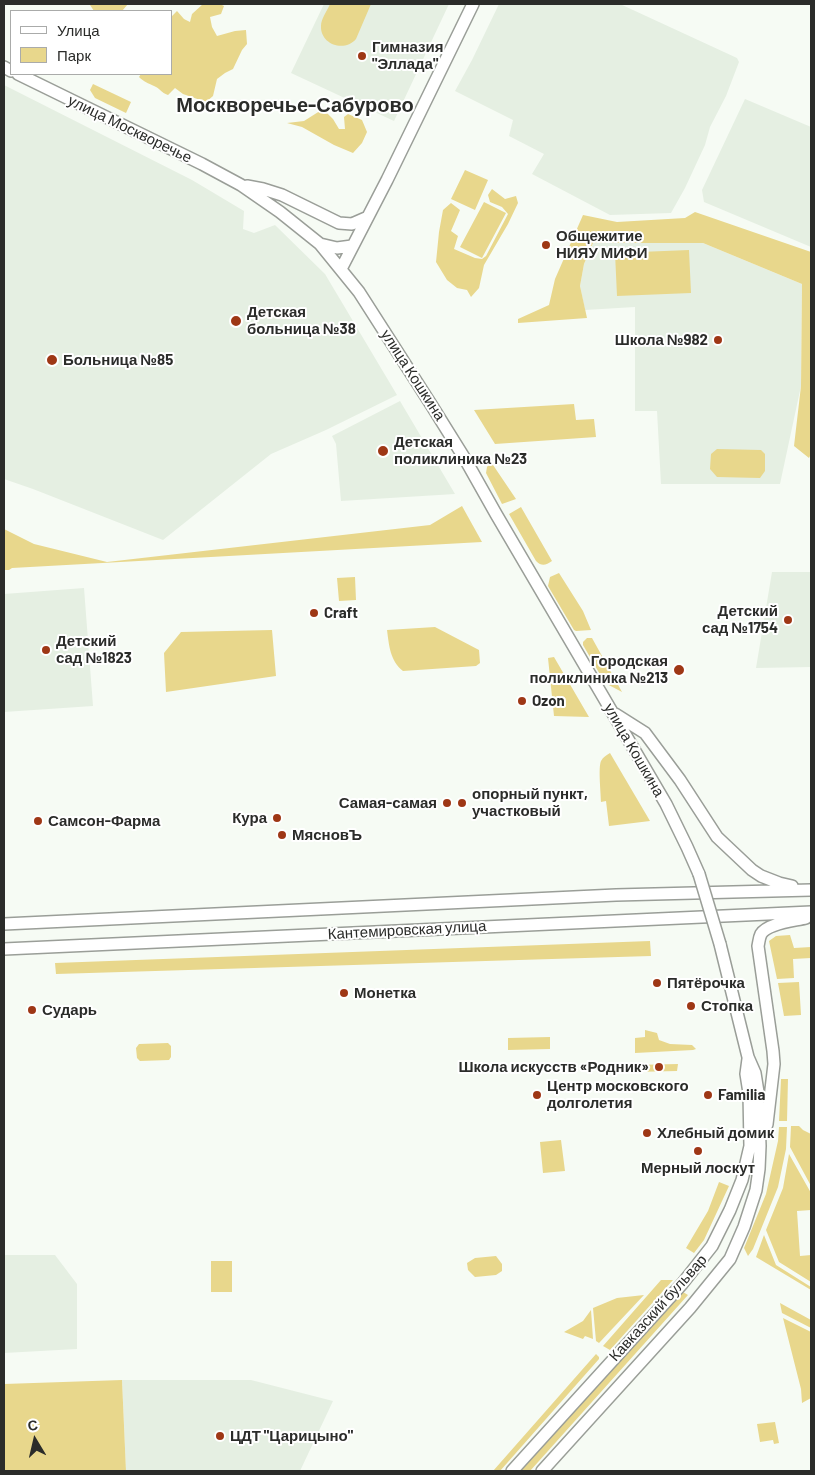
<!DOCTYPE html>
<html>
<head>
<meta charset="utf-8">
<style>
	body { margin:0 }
	#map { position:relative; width:815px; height:1475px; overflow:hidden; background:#f6fbf4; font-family:Barlow,sans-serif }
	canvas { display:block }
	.frame { position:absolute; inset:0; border:5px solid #2b2c2a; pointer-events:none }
	.legend { position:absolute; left:10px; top:10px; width:162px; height:65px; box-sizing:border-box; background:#fff; border:1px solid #aaabaa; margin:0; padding:6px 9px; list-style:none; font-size:15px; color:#2b2c2a }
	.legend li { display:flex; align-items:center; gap:10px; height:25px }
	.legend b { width:25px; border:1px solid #aaabaa }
	.north { position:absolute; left:10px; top:1415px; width:50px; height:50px; -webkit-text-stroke:4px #fff; paint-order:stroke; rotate:351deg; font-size:14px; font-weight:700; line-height:20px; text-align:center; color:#2b2c2a }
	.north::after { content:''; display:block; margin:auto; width:18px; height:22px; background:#2b2c2a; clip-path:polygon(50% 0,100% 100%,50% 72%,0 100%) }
</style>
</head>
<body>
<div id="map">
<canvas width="815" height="1475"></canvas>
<div class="frame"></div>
<ul class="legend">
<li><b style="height:6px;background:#fff"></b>Улица</li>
<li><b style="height:14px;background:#e8d78c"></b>Парк</li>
</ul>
<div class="north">С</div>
</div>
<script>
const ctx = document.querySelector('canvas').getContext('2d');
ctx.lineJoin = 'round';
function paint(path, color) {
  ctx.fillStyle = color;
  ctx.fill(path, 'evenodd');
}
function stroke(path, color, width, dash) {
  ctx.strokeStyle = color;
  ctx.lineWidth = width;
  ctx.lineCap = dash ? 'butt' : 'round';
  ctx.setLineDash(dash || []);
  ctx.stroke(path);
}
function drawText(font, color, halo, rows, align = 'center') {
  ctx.font = font + ' Barlow,sans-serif';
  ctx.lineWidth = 4;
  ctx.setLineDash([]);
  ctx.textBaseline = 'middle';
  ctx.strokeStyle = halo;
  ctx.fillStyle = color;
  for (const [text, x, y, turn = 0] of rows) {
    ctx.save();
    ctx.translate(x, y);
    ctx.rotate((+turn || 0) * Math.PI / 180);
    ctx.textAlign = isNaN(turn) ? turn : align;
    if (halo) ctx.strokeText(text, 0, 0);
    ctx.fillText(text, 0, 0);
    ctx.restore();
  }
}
paint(new Path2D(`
	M324,4h125l-55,117 -103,-48z
	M499,4h121l117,54 2,4 -13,34 -16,31 -5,18 -20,43 -14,25 -61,2 -78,-41 12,-20 -35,-18 4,-16 -58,-29 17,-31z
	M4,85l188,95 52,31 -1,18 11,4 21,-8 50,49 72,121 -71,35 -55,24 -108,86 -130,-51 -29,-10z
	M745,99l66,28v120l-107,-45 -2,-12z
	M593,243h110l99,41 -1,102 -21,98h-119l-4,-73h-22v-104l-50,3 -5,-24 4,-22z
	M400,401l55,93 -114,7 -5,-57 -4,-8z
	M772,572h39v95l-55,1z
	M84,588l9,118 -89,6v-118z
	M4,1255h51l22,29v65l-73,4z
	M122,1380h129l82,21 -33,70h-174z`), '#e5efe2');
paint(new Path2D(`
	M86,4h42l-6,7h-28l-4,-6z
	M203,4h17l4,2 -3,8 -11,3 2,10 5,9 18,-5 11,-1 1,14 -5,6 -9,19 -8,4 -8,6 -4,17 -7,6 -23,-8 -8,-6 -7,7c-7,-2 -8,-7 -14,-9 -6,-3 -10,-4 -15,-9l2,-3h30v-57l6,-6 7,8 6,3 2,-8z
	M330,4h41l-15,35c-12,14 -36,5 -35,-13 0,-7 6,-15 9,-22z
	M93,84l38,18 -5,11 -31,-15 -5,-8z
	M323,109l10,10 6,10h6l-1,-12 4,-3 14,6 5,12 -5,11 -9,10 -19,-8 -32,-18 -15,-4 17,-2z
	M465,170l23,10 -13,30 -24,-11z
	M492,189l13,10 11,-3 2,7 -10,21 -24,41 -5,23 -8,9 -4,-7 -10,-2 -10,-8 -11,-18 3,-30 4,-22 8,-7 9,7 -9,21 7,5 -4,13 21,9 7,1 4,-3 22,-42 -6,-7 -12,-5 -2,-7z
	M484,202l22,11 -24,45 -22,-11z
	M695,212l116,40v202l-2,4 -15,-12 7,-60 1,-102 -99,-41h-110l-9,21 -4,22 7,32 -69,5v-4l31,-14 6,-26 28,-64 34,7 68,-4z
	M689,250l2,43 -74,3 -2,-43z
	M574,404l2,16 18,-1 2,18 -101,7 -21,-34z
	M717,449l44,1 4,4v17l-5,7 -43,-1 -7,-8 1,-15z
	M491,462l25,37 -14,5 -16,-31 1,-6z
	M462,506l20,36 -470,26 -3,2h-5v-41l30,15 73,18 323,-37z
	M521,507l31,54c-6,4 -10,6 -16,0l-27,-47z
	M559,573l24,38 8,19 -15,1 -2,-1 -26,-44 2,-9z
	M355,577l1,23 -17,1 -2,-23z
	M435,627l44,23 1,13 -4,3 -73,5c-13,-10 -14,-26 -16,-41z
	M272,630l4,46 -110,16 -2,-39 17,-21z
	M587,638h5l30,54 -17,-9 -22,-38v-3z
	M554,657l35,60 -35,-1 -6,-58z
	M610,753l40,68 -41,5 -3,-25 -5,1c0,-9 -3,-34 0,-41 2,-4 6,-6 9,-8z
	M790,935l4,13 17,-1v11l-18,1 1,19 -17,1 -8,-38 7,-5z
	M650,941l1,15 -595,18 -1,-11z
	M799,982l2,33 -17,1 -6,-33z
	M645,1030l12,3 2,7 11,4 22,1 4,4 -3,1 -58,3v-15l10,-1z
	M550,1037v12l-42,1v-12z
	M168,1043l3,3v11l-2,3 -29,1 -3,-3 -1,-10 3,-4z
	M678,1064l-1,7 -44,1v-7z
	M781,1079h7l-1,42h-8z
	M791,1126h8l4,4 8,4v52l-21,-39z
	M779,1127h8l-1,22 -8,38 -25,62 -5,7 -4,-8 22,-54 12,-53z
	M561,1140l4,31 -22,2 -3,-31z
	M789,1154l22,39v17l-14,1 3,45 11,-1v27l-32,-20 -13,-32 17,-42z
	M719,1182l10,4 -25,54 -10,13 -8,-5 22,-37z
	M764,1235l12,30 35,22v3l-55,-33z
	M496,1256l6,8v7l-6,4 -21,2 -7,-7 -1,-7 8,-5z
	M211,1261h21v31h-21z
	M661,1280h12l-63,70 -7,-4z
	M683,1292l5,3 -158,176h-10z
	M644,1295l-45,48 -3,-2 -3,-33 24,-10z
	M780,1303l31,17v8l-29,-15z
	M591,1310l2,29 -8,-3 -2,3 -19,-7 19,-11z
	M783,1318l28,14v66l-9,5 -1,-14z
	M596,1354l3,3v2l-99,112h-7z
	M122,1380l4,91h-122v-87z
	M775,1422l4,21 -5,1 -1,-4 -13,2 -3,-18z`), '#e8d78c');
const major = new Path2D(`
	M4,67l7,4
	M18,74l184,90 39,21 39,27 40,32 39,48 73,114 33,53 31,55 170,290 21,43 12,27
	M247,186l16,3 19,6 57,28 13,1 16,-7
	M320,244l17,4 15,-2
	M341,269l46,-89 86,-176
	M615,714l30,19 35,47 37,57 35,33 9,6 18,7 13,3
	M4,924l612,-29 195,-5
	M4,949l807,-37
	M764,1132l3,-8 7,-60 -1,-13 -15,-105c1,-4 1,-8 3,-12 7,-11 33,-13 45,-16
	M512,1471l170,-187 30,-38 18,-36 12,-30 8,-34 -1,-53 -3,-19 2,-15
	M542,1471l148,-163 40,-49 14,-32 12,-37 3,-21 1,-23 -2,-54 -3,-19 -7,-16 -28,-113`);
stroke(major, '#9a9e98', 14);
stroke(major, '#fff', 11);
const majorBridge = new Path2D(`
	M699,874l21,70`);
stroke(majorBridge, '#9a9e98', 14, []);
stroke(majorBridge, '#fff', 11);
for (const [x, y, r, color] of [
	[362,56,5,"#9e3715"],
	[546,245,5,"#9e3715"],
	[236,321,6,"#9e3715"],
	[718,340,5,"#9e3715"],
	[52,360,6,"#9e3715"],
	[383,451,6,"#9e3715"],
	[314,613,5,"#9e3715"],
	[788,620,5,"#9e3715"],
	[46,650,5,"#9e3715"],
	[679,670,6,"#9e3715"],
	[522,701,5,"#9e3715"],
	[447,803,5,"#9e3715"],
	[462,803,5,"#9e3715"],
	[277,818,5,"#9e3715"],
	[38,821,5,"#9e3715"],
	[282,835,5,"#9e3715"],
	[657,983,5,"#9e3715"],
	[344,993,5,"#9e3715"],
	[691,1006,5,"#9e3715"],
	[32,1010,5,"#9e3715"],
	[659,1067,5,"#9e3715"],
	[537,1095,5,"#9e3715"],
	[708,1095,5,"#9e3715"],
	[647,1133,5,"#9e3715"],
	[698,1151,5,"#9e3715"],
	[220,1436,5,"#9e3715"]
]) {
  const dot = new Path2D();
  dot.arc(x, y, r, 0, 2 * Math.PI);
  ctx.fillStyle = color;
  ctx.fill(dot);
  stroke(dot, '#fff', 2);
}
drawText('bold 15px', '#2b2c2a', '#fff', [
	["Гимназия",372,47],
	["\"Эллада\"",372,64],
	["Общежитие",556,236],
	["НИЯУ МИФИ",556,253],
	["Детская",247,312],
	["больница №38",247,329],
	["Школа №982",708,340,"right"],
	["Больница №85",63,360],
	["Детская",394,442],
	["поликлиника №23",394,459],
	["Детский",778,611,"right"],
	["сад №1754",778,628,"right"],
	["Craft",324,613],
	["Детский",56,641],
	["сад №1823",56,658],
	["Городская",668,661,"right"],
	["поликлиника №213",668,678,"right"],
	["Ozon",532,701],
	["опорный пункт,",472,794],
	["участковый",472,811],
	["Самая-самая",437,803,"right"],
	["Кура",267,818,"right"],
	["Самсон-Фарма",48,821],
	["МясновЪ",292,835],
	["Пятёрочка",667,983],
	["Монетка",354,993],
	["Стопка",701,1006],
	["Сударь",42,1010],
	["Школа искусств «Родник»",649,1067,"right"],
	["Центр московского",547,1086],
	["долголетия",547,1103],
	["Familia",718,1095],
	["Хлебный домик",657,1133],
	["Мерный лоскут",698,1168,"center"],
	["ЦДТ \"Царицыно\"",230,1436]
], 'left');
drawText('15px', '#2b2c2a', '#fff', [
	["улица Москворечье",130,129,26],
	["улица Кошкина",413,375,57],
	["улица Кошкина",634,750,60],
	["Кантемировская улица",407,930,-3],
	["Кавказский бульвар",658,1308,-48]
]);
drawText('bold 20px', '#2b2c2a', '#fff', [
	["Москворечье-Сабурово",295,105]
]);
</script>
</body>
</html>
